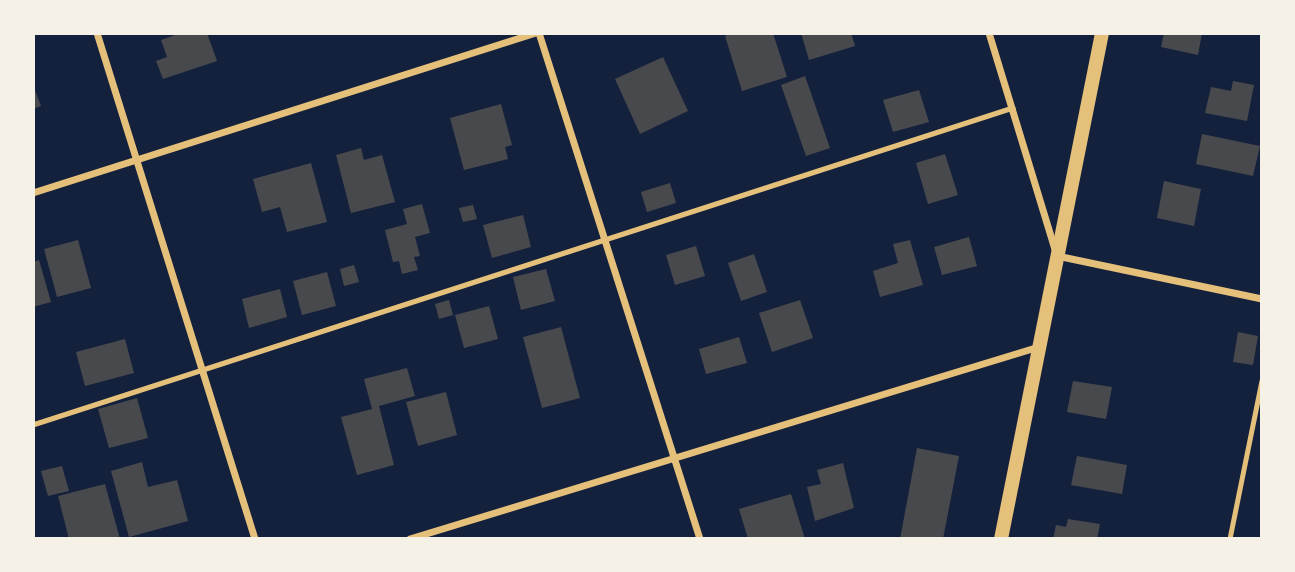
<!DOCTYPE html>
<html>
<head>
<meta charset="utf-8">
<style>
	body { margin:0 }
	#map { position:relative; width:1295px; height:572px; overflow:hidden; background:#14213d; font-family:"Work Sans",sans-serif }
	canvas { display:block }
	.frame { position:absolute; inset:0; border:35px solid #f6f1e7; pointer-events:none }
</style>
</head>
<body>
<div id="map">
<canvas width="1295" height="572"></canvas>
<div class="frame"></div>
</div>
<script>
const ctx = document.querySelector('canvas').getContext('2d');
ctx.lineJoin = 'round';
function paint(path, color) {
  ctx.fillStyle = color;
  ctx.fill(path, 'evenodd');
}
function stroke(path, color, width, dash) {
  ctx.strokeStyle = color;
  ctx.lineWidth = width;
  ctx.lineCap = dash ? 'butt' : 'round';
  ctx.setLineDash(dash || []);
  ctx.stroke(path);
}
paint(new Path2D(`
	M181,33h26l10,28 -54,18 -7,-18 11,-4 -6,-17z
	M733,33h40l14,44 -45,14 -17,-55z
	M801,33h50l4,13 -46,14z
	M1164,33h38l-4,22 -37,-8z
	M663,57l25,54 -48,23 -25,-55z
	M805,76l25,72 -24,8 -25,-71z
	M1233,81l21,4 -7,36 -42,-8 6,-26 20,4z
	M33,85l8,21 -8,3z
	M919,90l10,32 -36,10 -10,-32z
	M501,104l11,41 -7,2 3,12 -44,11 -14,-52z
	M1202,134l58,12 -7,30 -57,-12z
	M361,148l3,12 18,-5 13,47 -44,11 -15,-58z
	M945,154l13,41 -30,9 -12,-41z
	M311,163l16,59 -40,10 -7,-25 -18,5 -9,-33z
	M1164,181l37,8 -7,37 -37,-8z
	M670,183l6,20 -29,9 -6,-20z
	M422,204l8,29 -15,4 5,19 -6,1 4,13 -16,4 -3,-13 -6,1 -8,-32 22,-6 -4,-15z
	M473,205l4,14 -14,3 -4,-14z
	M523,215l8,32 -39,11 -9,-33z
	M969,237l8,29 -35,9 -8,-28z
	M78,240l13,48 -34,9 -13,-48z
	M910,240l13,45 -43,12 -7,-26 25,-8 -5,-19z
	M696,246l9,30 -30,9 -9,-30z
	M754,254l13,38 -26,9 -13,-38z
	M39,260l12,42 -18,5v-45z
	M354,265l5,17 -15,4 -4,-17z
	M546,269l9,32 -34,9 -8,-33z
	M327,272l9,34 -34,9 -9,-34z
	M280,289l7,28 -38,11 -7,-29z
	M449,300l4,15 -14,4 -4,-15z
	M800,300l13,38 -41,14 -13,-39z
	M489,306l9,33 -34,9 -9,-33z
	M561,327l19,71 -38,10 -19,-71z
	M1238,332l20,4 -5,29 -20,-3z
	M739,337l8,26 -41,11 -7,-25z
	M125,339l9,34 -49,13 -9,-34z
	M407,368l8,28 -36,10 15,59 -37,10 -16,-58 31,-8 -8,-30z
	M1073,381l39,6 -6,32 -39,-7z
	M446,392l11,43 -39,11 -12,-44z
	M137,398l11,40 -39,10 -11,-39z
	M917,448l42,8 -16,83h-43z
	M1077,456l50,9 -5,29 -51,-9z
	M142,462l6,25 29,-7 11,41 -59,16 -18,-66z
	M843,463l11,45 -39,13 -8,-34 14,-3 -4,-14z
	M62,466l7,25 -21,5 -7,-25z
	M105,484l15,55h-51l-11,-43z
	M791,494l14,45h-57l-9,-30z
	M1068,519l32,5 -3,15h-44l3,-14 10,2z`), '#48494c');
stroke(new Path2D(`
	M33,425l980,-317
	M1230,539l32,-158`), '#e5c07b', 5);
stroke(new Path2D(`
	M97,33l158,506
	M539,33l161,506
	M989,33l68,223 205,43
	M33,193l503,-160
	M410,539l629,-192`), '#e5c07b', 7);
stroke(new Path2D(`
	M1001,539l101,-506`), '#e5c07b', 14);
</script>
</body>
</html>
